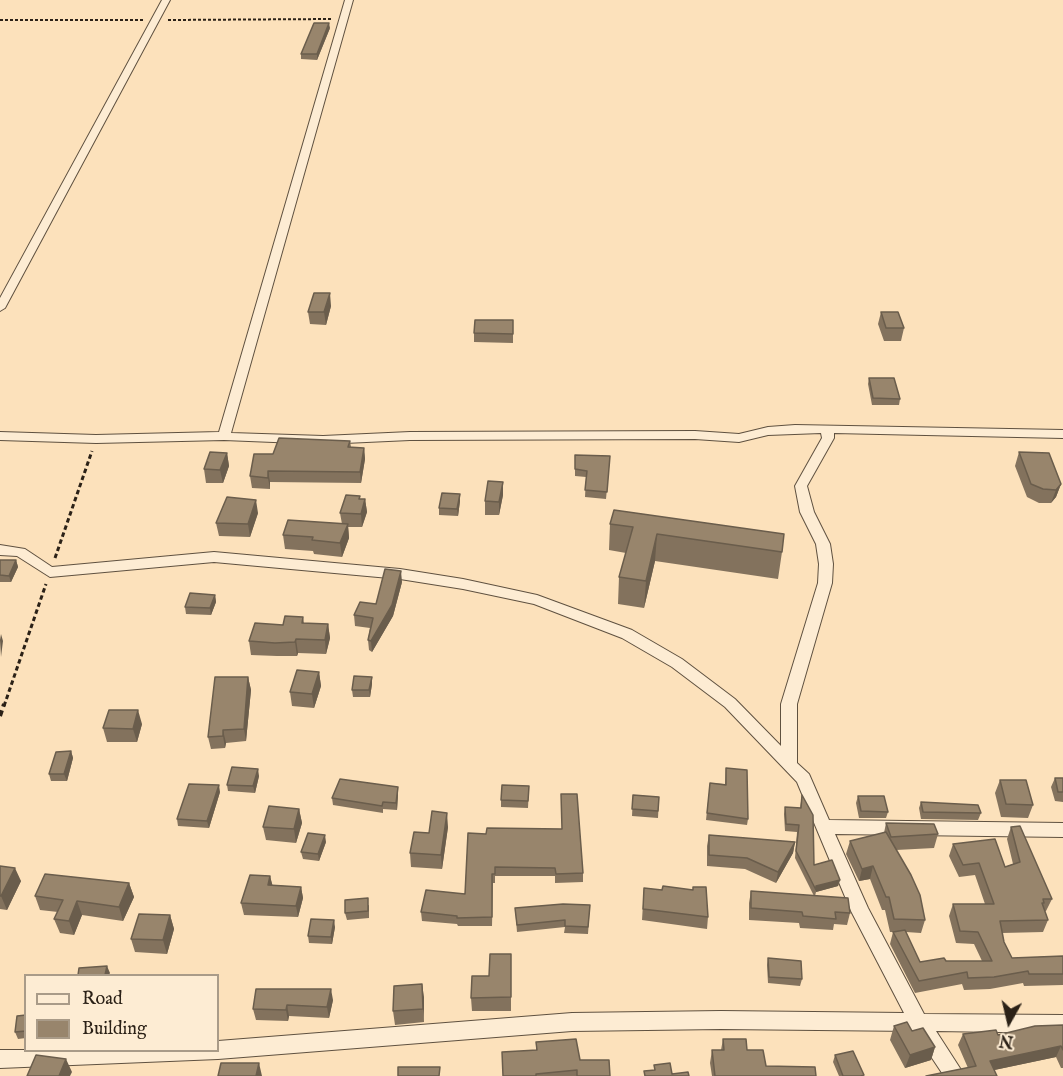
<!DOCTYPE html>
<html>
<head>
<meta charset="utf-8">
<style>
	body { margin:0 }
	#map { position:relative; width:1063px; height:1076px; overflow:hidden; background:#fce1bb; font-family:"IM FELL English",serif }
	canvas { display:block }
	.legend { position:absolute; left:24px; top:974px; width:195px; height:78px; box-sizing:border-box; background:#fdecd3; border:2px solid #a99b88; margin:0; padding:8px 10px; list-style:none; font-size:18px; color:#2b2117 }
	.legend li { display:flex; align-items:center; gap:12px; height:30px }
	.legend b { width:30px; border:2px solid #a99b88 }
	.north { position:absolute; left:979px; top:992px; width:60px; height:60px; -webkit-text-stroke:4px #fdecd3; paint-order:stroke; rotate:188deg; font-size:16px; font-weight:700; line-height:24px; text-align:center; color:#2b2117 }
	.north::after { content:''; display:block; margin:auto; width:21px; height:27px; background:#2b2117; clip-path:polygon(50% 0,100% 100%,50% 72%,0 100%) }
</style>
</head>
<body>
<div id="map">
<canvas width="1063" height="1076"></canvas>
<ul class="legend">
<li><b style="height:8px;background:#fdecd3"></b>Road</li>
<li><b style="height:16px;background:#98856c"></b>Building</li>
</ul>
<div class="north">N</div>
</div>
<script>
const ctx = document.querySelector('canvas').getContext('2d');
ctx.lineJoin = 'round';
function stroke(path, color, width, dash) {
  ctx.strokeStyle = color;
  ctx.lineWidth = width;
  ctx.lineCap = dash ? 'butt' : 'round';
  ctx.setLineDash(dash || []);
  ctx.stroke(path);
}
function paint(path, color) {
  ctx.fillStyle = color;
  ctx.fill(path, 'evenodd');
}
const street = new Path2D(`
	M162,0h8l-165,308 -5,3v-13z
	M345,0h8l-122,433 92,3 87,-4 285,-1 44,3 29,-7 27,-2 268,5v8l-229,-5v5l-27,48 7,26 16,32 3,20 -1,19 -35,121v59l12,11 20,46 234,3v14l-228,-3 33,74 56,106 139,1v18l-127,-2 29,45h-21l-30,-45 -193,-2 -149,2 -354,28 -218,9v-18h218v-9l354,-28 149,-2 183,2 -53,-102 -54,-129 -72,-75 -53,-40 -50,-29 -88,-34 -71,-15 -63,-10 -186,-17 -164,15 -33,-21 -17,-1v-10l25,4 27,18 162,-15 186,17 63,10 74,16 95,35 50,29 53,40 46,47v-42l37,-121 1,-19 -3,-20 -16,-32 -5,-26 27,-48 -1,-5 -53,2 -29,7 -44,-3 -285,1 -87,4 -99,-4 -128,3 -96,-3v-8l96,3 123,-3z`);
stroke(street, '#5f5140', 2);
stroke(new Path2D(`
	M0,20h143
	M168,20l164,-1`), '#2b2117', 2, [3, 2]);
stroke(new Path2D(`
	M55,558l37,-107
	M4,706l42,-122`), '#2b2117', 3, [4.5, 3]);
stroke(new Path2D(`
	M0,716l4,-12`), '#2b2117', 4, [6, 4]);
paint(street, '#fdecd3');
paint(new Path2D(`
	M330,28l-13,32 -16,-1v-5z
	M331,306l-5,19 -16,-1 -2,-12z
	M881,312l23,16 -3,13h-17l-6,-17z
	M513,320v23l-39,-1v-9z
	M869,378l31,21 -1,6h-27l-4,-21z
	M350,441l1,6 13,1 1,11 -4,24 -91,-1v7l-18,-1 -2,-12 23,-22z
	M1019,452l42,32 -5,13 -5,6h-12l-12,-6 -12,-31z
	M227,453l2,13 -6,17h-17l-2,-14z
	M575,455l35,1 -4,43 -21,-2 1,-20 -11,-1z
	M503,495l-4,20h-14v-14z
	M360,496v3h5l2,13 -5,15h-14l1,11 -7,19 -28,-3 -1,-3 -28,-2 -2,-14 59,-11 -2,-11z
	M460,501l-2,15 -19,-1v-7z
	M614,510l168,42 -4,27 -123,-18 -11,47 -26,-4 1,-27 7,-24 -17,-3 1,-26z
	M258,513l-8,24 -31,-1 -3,-13z
	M0,560h16l2,7 -7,15h-11z
	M402,582l-9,34 -21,36 -3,-2 -1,-10 2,-12 -15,-2 -1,-11 22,-11z
	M215,595l1,7 -5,13 -25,-1 -1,-7z
	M303,617l1,6 24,1 2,14 -4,16 -28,-1 -1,3h-20l-26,-1 -2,-14 34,-16z
	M319,672l2,14 -7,22 -22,-2 -2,-14z
	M248,677l3,13 -5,51 -20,2 -1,5 -14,1 -3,-12z
	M372,684l-2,13h-17l-1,-7z
	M142,724l-5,18h-30l-4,-14z
	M71,751l2,7 -6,23h-16l-2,-7z
	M726,768l22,51 -1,6 -41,-5 4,-37 15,1z
	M259,776l-4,17 -27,-2 -1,-6z
	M1055,778h8v24l-8,-1 -4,-14z
	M1000,780l33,25 -5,13 -27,-1 -6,-24z
	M529,786l-1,22 -27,-1v-7z
	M398,787v7l-1,16 -14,-1v4l-50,-8 -1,-7z
	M220,792l-11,36 -31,-2 -1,-7z
	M633,795l26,2 -1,21 -26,-2z
	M802,795l12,70 26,15 -2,6 -22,6 -1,4 35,17 -3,12 -13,-1 -1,6 -33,-2 -1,-5 -50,-3v-17l2,-12 63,5 -19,-38 2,-26 -12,-1 -1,-17 1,-7 15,1z
	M858,796l30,16 -2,6h-27l-3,-15z
	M921,802l60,11 -3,7 -57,-1 -2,-11z
	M299,809l3,14 -6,20 -30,-3 -3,-13z
	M886,823l52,11 -4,14 -38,2 29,70 -4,13 -15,-1 14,30 62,-1 -8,-17 -18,-1 -7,-27 4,-12h32l-10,-29 -16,2 -10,-21 4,-12 52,23 8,-3 -6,-25 4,-12 41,72 -6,12h-1l3,9 -5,12 -41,1 2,9 8,16 51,-2v29l-39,1 -1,-3 -33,6 -26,1 -2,-6 -47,9 -25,-49 3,-12h-3l-5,-22h-3l-12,-31 -11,2 -13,-27 4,-13 34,-8z
	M448,827l-6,42 -31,-2 -1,-14 19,-20z
	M468,833l115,40v9l-28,1v-7h-60v7h-2l-1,43h-34l-1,-2 -35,-3 -1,-9 44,-18z
	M709,835l86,7 -2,11 -17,30 -31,-14 -38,-3v-20z
	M326,842l-7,19 -16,-2 -2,-7z
	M0,866l21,15 -14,29 -7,-1z
	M270,876l2,9 29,2 2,11 -5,19 -54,-2 -3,-12z
	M129,883l5,14 -11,24 -41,-6 -8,20 -14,-2 -6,-14 4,-7 -18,-2 -5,-14z
	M644,888l64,29 -1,12 -65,-9z
	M369,905v13l-22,2 -2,-7z
	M590,905l-2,29 -24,-1 1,-6 -48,5 -2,-24z
	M170,915l4,14 -7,25 -32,-2 -4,-13z
	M335,927l-3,17 -23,-1 -1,-7z
	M511,954v57h-39l-1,-13 18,-22z
	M768,958l34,21 -2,7 -32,-3 -1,-18z
	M422,984l2,38 -29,3 -2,-14z
	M256,989l77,11 -4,18 -40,-2 -1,5 -32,-1 -3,-11z
	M26,1015v23l-8,1 -3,-7z
	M1063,1025v43h-2l-5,-11 -62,13 -26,-2 -10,-23 5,-11 35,1z
	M894,1026l18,5 23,16 -4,13 -26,8 -15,-28z
	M723,1039l24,11 19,16 50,10h-104l-2,-13 2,-13h9z
	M536,1042l44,18 30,16h-107l33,-26z
	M835,1055l28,21h-24l-6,-14z`), '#83725d');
paint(new Path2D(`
	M329,23l1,5 -13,32v-6z
	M330,293l1,13 -5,19 -2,-13z
	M364,448l1,11 -4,24 -1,-11z
	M227,453l2,13 -6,17 -3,-13z
	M268,471l2,11v7l-2,-11z
	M503,482v13l-4,20v-13z
	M1061,484l-5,13 -5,6 5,-13z
	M460,494v7l-2,15 -1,-7z
	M365,499l2,13 -5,15 -1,-13z
	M256,500l2,13 -8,24 -2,-13z
	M348,524l1,14 -7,19 -2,-14z
	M657,534l-2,27 -11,47 2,-27z
	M16,560l2,7 -7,15 -2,-6z
	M401,571l1,11 -9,34 -21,36 -1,-11z
	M215,595l1,7 -5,13 -1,-7z
	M328,624l2,14 -4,16 -1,-14z
	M1,634l2,7 -2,16 -1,-17z
	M296,639l2,14 -1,3 -2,-14z
	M319,672l2,14 -7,22 -2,-14z
	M248,677l3,13 -5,51 -2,-12z
	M372,677v7l-2,13 -1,-7z
	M138,710l4,14 -5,18 -4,-13z
	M223,730l3,13 -1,5 -2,-12z
	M71,751l2,7 -6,23 -3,-7z
	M258,769l1,7 -4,17 -2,-7z
	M219,785l1,7 -11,36 -2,-7z
	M398,787v7l-1,16 -1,-7z
	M299,809l3,14 -6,20 -2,-14z
	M447,813l1,14 -6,42 -1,-14z
	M325,835l1,7 -7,19 -1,-7z
	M795,842l-2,11 -17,30 2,-11z
	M873,866l-3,13 -11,2 3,-12z
	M15,868l6,13 -14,29 -6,-14z
	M270,876l3,11 -5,-2z
	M840,880l-2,6 -22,6v-6z
	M129,883l5,14 -11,24 -4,-14z
	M301,887l2,11 -5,19 -2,-11z
	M77,901l5,14 -8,20 -5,-14z
	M170,915l4,14 -7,25 -4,-14z
	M334,920l1,7 -3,17 -1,-7z
	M107,966l3,7 -1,2h-4z
	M422,984l2,13v25l-1,-13z
	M331,989l2,11 -4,18 -2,-11z
	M287,1005l2,11 -1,5 -2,-11z
	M1061,1046l-5,11 -71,15 5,-11z
	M935,1047l-4,13 -26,8 5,-13z
	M66,1059l6,13 -2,4h-11z
	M259,1063l3,13h-6z`), '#6a5d4c');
const building = new Path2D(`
	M314,23h15l-12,31h-16z
	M314,293h16l-6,19h-16z
	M881,312h17l6,16h-18z
	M475,320h38v14l-39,-1z
	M869,378h25l6,21 -27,-1z
	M279,438l71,3 -2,6 16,1 -4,24 -92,-1v7l-18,-2 4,-22h19z
	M210,452l17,1 -7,17 -16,-1z
	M1019,452l30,1 12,31 -5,6 -13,-1 -12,-5z
	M575,455l35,1 -3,36 -22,-2 2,-19 -12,-2z
	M488,481l15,1 -4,20 -14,-1z
	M442,493l18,1 -3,15 -18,-1z
	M346,495l14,1 -1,3h6l-4,15 -21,-1z
	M227,497l29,3 -8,24 -32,-1z
	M614,510l170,24 -2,18 -125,-18 -11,47 -27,-4 14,-50 -23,-3z
	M288,520l60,4 -8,19 -28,-3 1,-3 -30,-2z
	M0,560h16l-7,16 -9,-1z
	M385,569l16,2 -9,34 -21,36 -3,-1 5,-22 -19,-3 6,-13 16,2z
	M190,593l25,2 -5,13 -25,-1z
	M285,616l18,1 -1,6 26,1 -3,16 -29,-1 -1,3 -20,1 -26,-2 6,-18 28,2z
	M297,670l22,2 -7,22 -22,-2z
	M354,676l18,1 -3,13h-17z
	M215,677h33l-4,52 -21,1v6l-15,1z
	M109,710h29l-5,19 -30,-1z
	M71,751l-7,23h-15l7,-22z
	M232,767l26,2 -5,17 -26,-1z
	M726,768l21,2 1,49 -41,-6 3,-30 16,2z
	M1055,778h8v14h-5z
	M340,779l58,8 -2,16 -13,-1 -1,4 -50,-8z
	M1000,780h26l7,25 -27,-1z
	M189,784l30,1 -12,36 -30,-2z
	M502,785l27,1 -1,15 -27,-1z
	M561,794h16l6,79 -27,1 -1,-6 -60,-1v7h-3v43l-35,1v-2l-36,-4 5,-22 39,4 3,-61 18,1 1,-6 75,1z
	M633,795l26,2 -1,14 -26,-2z
	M802,795l11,20 1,50 18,-5 8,20 -24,6v4l-20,-39 3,-26 -13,-1 -1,-17 16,1z
	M858,796h26l4,16 -27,-1z
	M921,802l57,3 3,8 -58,-1z
	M269,806l30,3 -5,20 -31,-2z
	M432,811l15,2 -6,42 -31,-2 4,-21 15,1z
	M886,823l48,1 4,10 -47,3z
	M1020,826l32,73h-9l1,4h-2l6,17 -48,1 4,21 8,16 51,-2v18h-34l-1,-3 -34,6 -26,1 -1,-6 -48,9 -26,-49 12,-2 15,32 24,-4 2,3h46l-14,-29 -18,-1 -7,-27h41l-15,-41 -16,2 -10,-21 42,-5 10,28 15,-5 -9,-35z
	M886,832l25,43 9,20 5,25 -31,-1 -5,-22h-3l-13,-31 -11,3 -12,-28z
	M308,833l17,2 -7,19 -17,-2z
	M709,835l86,7 -17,30 -31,-14 -38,-3z
	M0,866l15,2 -14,28h-1z
	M45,874l84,9 -10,24 -42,-6 -8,20 -15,-2 9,-19 -28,-4z
	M250,875l20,1 -2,9 33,2 -5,19 -55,-3z
	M663,886l30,4v-3h13l2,30 -65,-8 1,-21 18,2z
	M751,891l97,7 2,15 -15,-1 1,7 -33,-3 -1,-4 -51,-4z
	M368,898v13l-23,2v-13z
	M563,904l27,1 -2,22 -23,-1v-6l-48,5 -2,-17z
	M139,914l31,1 -7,25 -32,-1z
	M311,919l23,1 -3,17 -23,-1z
	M490,954h21v43l-40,1 1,-22h17z
	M768,958l33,3 1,18 -33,-2z
	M107,966l-2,9h-27l1,-7z
	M422,984l1,25 -30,2 1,-25z
	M256,989h75l-4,18 -40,-2 -1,5 -33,-1z
	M26,1015v16l-11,1 2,-16z
	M907,1022l5,9 11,-3 12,19 -25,8 -16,-29z
	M1063,1025v25l-2,-4 -71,15 7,15h-71l50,-10 -13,-32 33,-4 2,5 37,-9z
	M576,1039l4,21h29l1,16h-33v-6l-41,4v2h-33l-1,-24 35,-2 -1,-8z
	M723,1039h23l1,11h16l3,16 49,1 1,9h-101l-3,-26h12z
	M853,1051l11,24 -3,1h-18l-8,-21z
	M36,1055l30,4 -7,17h-32z
	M221,1063h38l-3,13h-38z
	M670,1063l2,11 16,-2 1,4h-44l-1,-5 11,-1 -1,-5z
	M398,1067h42l-1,9h-41z`);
paint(building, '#98856c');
stroke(building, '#6a5d4c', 1.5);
</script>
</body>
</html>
